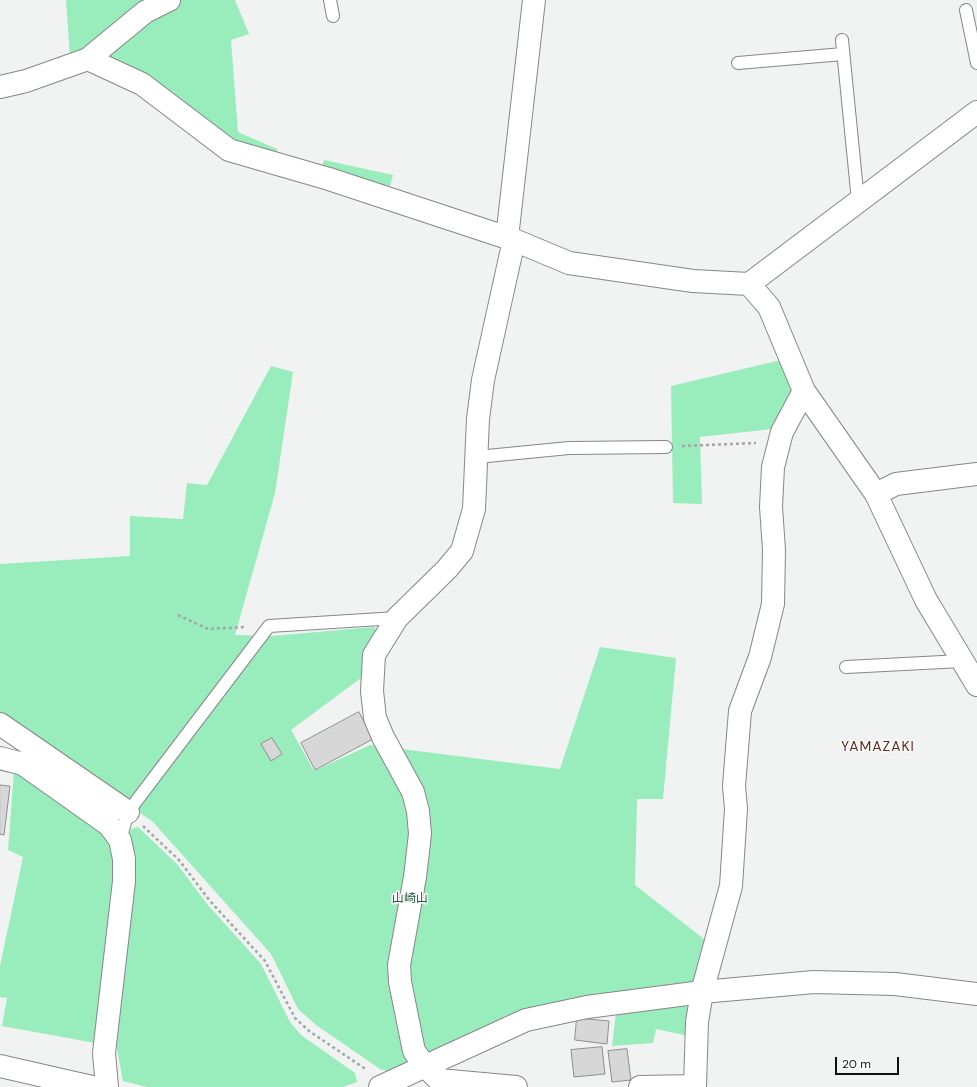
<!DOCTYPE html>
<html>
<head>
<meta charset="utf-8">
<style>
	body { margin:0 }
	#map { position:relative; width:977px; height:1087px; overflow:hidden; background:#f1f2f2; font-family:"DM Sans",sans-serif }
	canvas { display:block }
	.scale { position:absolute; left:835px; top:1057px; width:64px; height:18px; box-sizing:border-box; border:2px solid #111; border-top:0; padding-left:5px; font-size:12px; line-height:14px; white-space:nowrap; color:#111; -webkit-text-stroke:3px #fff; paint-order:stroke }
</style>
</head>
<body>
<div id="map">
<canvas width="977" height="1087"></canvas>
<div class="scale">20 m</div>
</div>
<script>
const ctx = document.querySelector('canvas').getContext('2d');
ctx.lineJoin = 'round';
function paint(path, color) {
  ctx.fillStyle = color;
  ctx.fill(path, 'evenodd');
}
function stroke(path, color, width, dash) {
  ctx.strokeStyle = color;
  ctx.lineWidth = width;
  ctx.lineCap = dash ? 'butt' : 'round';
  ctx.setLineDash(dash || []);
  ctx.stroke(path);
}
function drawText(font, color, halo, rows, align = 'center') {
  ctx.font = font + ' "DM Sans","Noto Sans JP",sans-serif';
  ctx.lineWidth = 3;
  ctx.setLineDash([]);
  ctx.textBaseline = 'middle';
  ctx.strokeStyle = halo;
  ctx.fillStyle = color;
  for (const [text, x, y, turn = 0] of rows) {
    ctx.save();
    ctx.translate(x, y);
    ctx.rotate((+turn || 0) * Math.PI / 180);
    ctx.textAlign = isNaN(turn) ? turn : align;
    if (halo) ctx.strokeText(text, 0, 0);
    ctx.fillText(text, 0, 0);
    ctx.restore();
  }
}
paint(new Path2D(`
	M66,0h169l14,34 -18,6 7,92 39,17v6l45,12 2,-7 69,15 -5,19 -159,-52 -159,-85z
	M781,360l12,30 -21,39 -72,8 2,67 -29,-1 -2,-117z
	M271,366l22,6 -18,121 -40,142 37,1 102,-9 5,6 -16,25 -2,20 -70,52 23,41 56,-26 190,24 40,-122 76,11 -13,141h-26l-2,86 69,54 -6,38 -6,6 -112,14 -51,11 -24,8 -111,57 -14,-4 -64,-44 -18,-16 -27,-55 -118,-132 -153,-109v-149l130,-8v-40l53,3 4,-36 20,2z
	M14,770l89,63 11,24 1,21 -20,165 -93,-17 5,-28 -7,-1v-31l23,-109 -15,-7z
	M138,827l39,37 30,40 54,60 29,58 11,13 54,38 2,9 -14,5h-196l-24,-6 -7,-37 18,-159 -6,-47 3,-9z
	M684,1004l5,5 -1,27 -32,-7 -3,14 -41,3 4,-33z`), '#99edbd');
const building = new Path2D(`
	M359,712l14,27 -58,31 -14,-27z
	M272,738l10,16 -11,7 -10,-17z
	M0,785l10,1 -6,49 -4,-1z
	M577,1018l32,3 -2,23 -32,-4z
	M602,1047l3,27 -31,3 -3,-27z
	M627,1049l4,31 -19,2 -4,-31z`);
paint(building, '#d8d7d7');
stroke(building, '#8f8d8d', 1);
const lane = new Path2D(`
	M330,0l3,16
	M966,10l11,53
	M842,40l16,161
	M738,63l105,-9
	M477,457l92,-9 97,-1
	M846,667l116,-6
	M120,840l8,-28 141,-186 128,-8`);
const street = new Path2D(`
	M88,59l54,25 87,66 100,29 185,61 55,23 124,18 56,3 20,23 35,84 72,103 50,106 51,85
	M0,87l26,-6 62,-22 57,-47 24,-12
	M507,238l27,-238
	M514,240l-31,140 -5,39 -4,90 -12,42 -15,18 -50,49 -23,37 -2,36 3,27 8,19 30,55 5,19 2,23 -5,43 -16,88 1,17 14,69 10,14 15,15 77,7
	M749,284l228,-172
	M876,494l20,-10 81,-10
	M0,724l128,88
	M0,758l23,6 86,61 11,15 4,19v22l-20,172 3,34
	M0,1066l92,21
	M380,1087l146,-67 61,-13 115,-15 112,-10 81,2 82,10
	M640,1087l55,-1
	M695,1087l2,-65 5,-30 29,-106 5,-77 -2,-23 6,-75 20,-54 13,-53 1,-54 -3,-43 2,-40 9,-35 22,-41`);
stroke(lane, '#868788', 14);
stroke(street, '#868788', 24);
stroke(new Path2D(`
	M682,446l74,-3
	M178,615l30,14 38,-2
	M143,826l36,34 31,41 55,60 30,57 14,13 58,39`), '#a4a5a5', 2.5, [3, 3]);
stroke(lane, '#fff', 12);
stroke(street, '#fff', 22);
drawText('12px', '#1b593b', '#fff', [
	["山崎山",410,899]
]);
ctx.letterSpacing = '1px';
drawText('14px', '#672316', '#fff', [
	["YAMAZAKI",878,747]
]);
ctx.letterSpacing = '0px';
</script>
</body>
</html>
